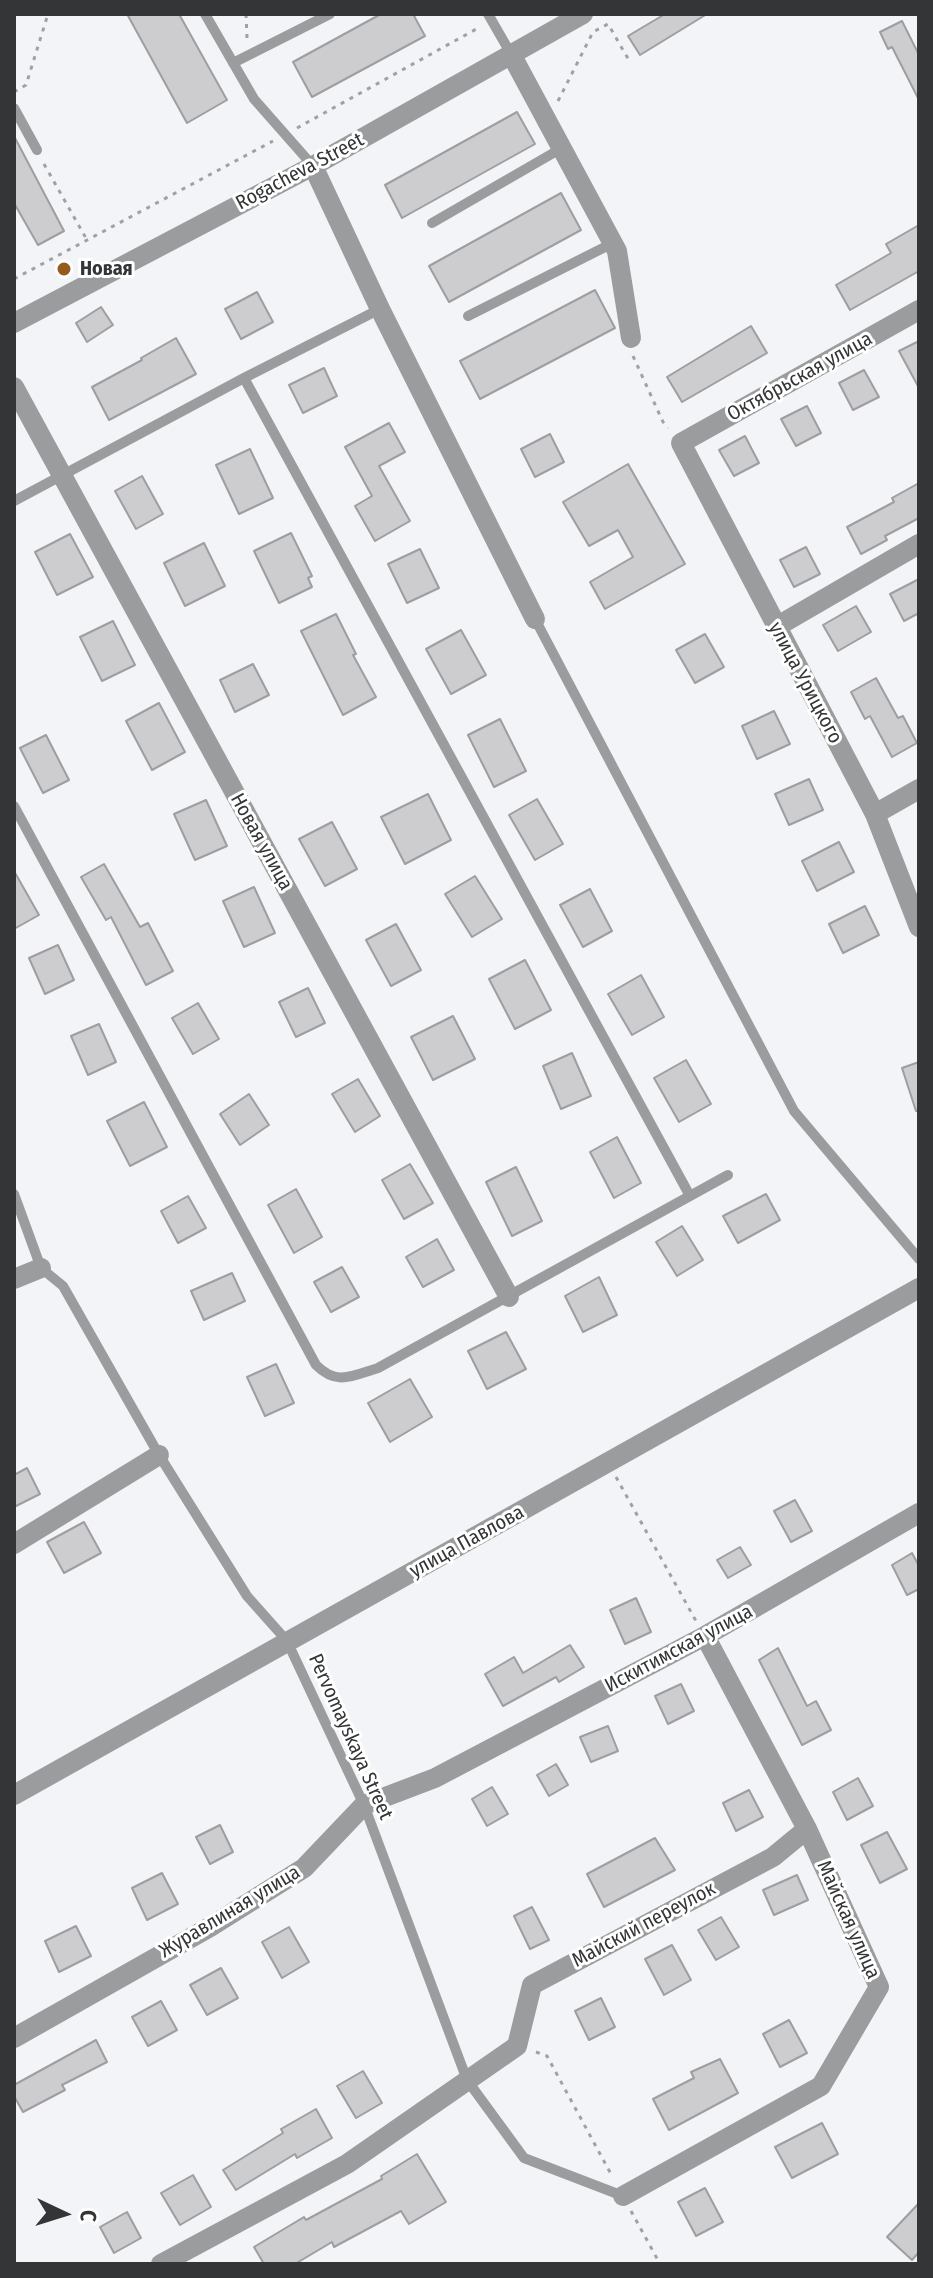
<!DOCTYPE html>
<html>
<head>
<meta charset="utf-8">
<style>
	body { margin:0 }
	#map { position:relative; width:933px; height:2278px; overflow:hidden; background:#f3f4f7; font-family:"Fira Sans Condensed",sans-serif }
	canvas { display:block }
	.frame { position:absolute; inset:0; border:16px solid #343536; pointer-events:none }
	.north { position:absolute; left:24px; top:2174px; width:80px; height:80px; -webkit-text-stroke:6px #fff; paint-order:stroke; rotate:94deg; font-size:22px; font-weight:700; line-height:32px; text-align:center; color:#343536 }
	.north::after { content:''; display:block; margin:auto; width:28px; height:36px; background:#343536; clip-path:polygon(50% 0,100% 100%,50% 72%,0 100%) }
</style>
</head>
<body>
<div id="map">
<canvas width="933" height="2278"></canvas>
<div class="frame"></div>
<div class="north">С</div>
</div>
<script>
const ctx = document.querySelector('canvas').getContext('2d');
ctx.lineJoin = 'round';
function paint(path, color) {
  ctx.fillStyle = color;
  ctx.fill(path, 'evenodd');
}
function stroke(path, color, width, dash) {
  ctx.strokeStyle = color;
  ctx.lineWidth = width;
  ctx.lineCap = dash ? 'butt' : 'round';
  ctx.setLineDash(dash || []);
  ctx.stroke(path);
}
function drawText(font, color, halo, rows, align = 'center') {
  ctx.font = font + ' "Fira Sans Condensed",sans-serif';
  ctx.lineWidth = 6;
  ctx.setLineDash([]);
  ctx.textBaseline = 'middle';
  ctx.strokeStyle = halo;
  ctx.fillStyle = color;
  for (const [text, x, y, turn = 0] of rows) {
    ctx.save();
    ctx.translate(x, y);
    ctx.rotate((+turn || 0) * Math.PI / 180);
    ctx.textAlign = isNaN(turn) ? turn : align;
    if (halo) ctx.strokeText(text, 0, 0);
    ctx.fillText(text, 0, 0);
    ctx.restore();
  }
}
const building = new Path2D(`
	M127,14h52l48,86 -40,23z
	M381,14h32l12,22 -113,61 -19,-35z
	M665,14h42l-67,41 -12,-19z
	M902,21l17,34v45l-27,-53 -4,2 -8,-17z
	M517,112l18,32 -133,74 -17,-33z
	M14,136l50,95 -26,14 -24,-42z
	M561,193l20,37 -132,72 -20,-36z
	M919,225v46l-69,39 -14,-25 55,-32 -5,-9z
	M595,290l20,38 -135,71 -20,-38z
	M257,292l16,30 -32,17 -16,-30z
	M101,307l12,18 -26,17 -11,-19z
	M751,326l16,27 -85,49 -15,-25z
	M176,338l20,36 -87,46 -17,-33 50,-27 -1,-2z
	M919,341v47l-20,-37z
	M324,368l13,28 -34,17 -14,-28z
	M864,370l15,27 -26,13 -14,-27z
	M807,406l14,27 -25,13 -15,-27z
	M389,423l16,29 -26,14 31,55 -35,20 -20,-35 17,-10 -27,-49z
	M550,434l14,28 -29,15 -14,-28z
	M745,436l14,27 -25,13 -15,-26z
	M250,449l23,49 -34,16 -23,-49z
	M628,464l57,100 -80,45 -15,-27 43,-25 -15,-27 -29,16 -26,-44z
	M142,476l21,38 -27,15 -21,-38z
	M919,483v35l-34,18 2,4 -26,14 -14,-27 47,-25 -2,-4z
	M291,533l21,43 -4,2 4,9 -33,16 -25,-52z
	M70,534l23,43 -36,18 -22,-43z
	M204,543l21,43 -40,20 -21,-43z
	M806,547l14,27 -26,13 -14,-27z
	M420,549l19,39 -32,15 -19,-39z
	M919,579v34l-15,8 -14,-27z
	M856,606l15,26 -33,19 -15,-26z
	M336,614l20,40 -3,1 23,42 -33,18 -42,-84z
	M113,621l22,44 -33,16 -22,-44z
	M461,630l25,45 -35,19 -25,-45z
	M705,634l19,33 -29,16 -19,-33z
	M253,664l16,31 -34,17 -15,-32z
	M876,678l22,40 5,-2 14,27 -25,14 -22,-41 -5,3 -14,-27z
	M159,703l26,49 -33,18 -26,-49z
	M774,711l16,33 -33,15 -15,-33z
	M500,719l26,52 -32,16 -26,-52z
	M46,735l23,45 -26,13 -23,-45z
	M809,779l14,31 -34,15 -14,-31z
	M428,794l23,46 -46,24 -24,-47z
	M537,799l26,45 -28,16 -26,-45z
	M206,800l21,46 -32,14 -21,-46z
	M332,822l25,47 -32,17 -26,-47z
	M839,842l15,30 -37,19 -15,-30z
	M104,864l36,63 8,-4 25,48 -27,14 -35,-68 -5,3 -25,-43z
	M14,871l25,44 -25,14z
	M475,876l27,43 -30,18 -27,-43z
	M254,887l21,46 -31,14 -21,-46z
	M590,889l22,42 -29,16 -23,-42z
	M865,906l14,29 -36,18 -14,-29z
	M396,924l25,46 -30,16 -25,-46z
	M58,945l16,35 -29,14 -16,-36z
	M525,960l26,50 -36,19 -26,-50z
	M641,975l23,42 -32,18 -24,-41z
	M308,988l17,35 -29,14 -17,-35z
	M198,1003l21,36 -26,15 -21,-36z
	M453,1016l22,43 -42,21 -22,-43z
	M99,1024l17,38 -28,13 -17,-39z
	M572,1053l19,43 -30,13 -18,-43z
	M686,1060l25,44 -32,18 -25,-44z
	M919,1062v49h-3l-14,-43z
	M358,1079l22,37 -25,16 -23,-38z
	M249,1094l20,31 -29,20 -20,-31z
	M144,1102l23,45 -37,19 -23,-45z
	M617,1137l24,46 -27,15 -24,-46z
	M410,1164l23,39 -29,16 -22,-39z
	M516,1167l26,54 -30,15 -26,-54z
	M296,1189l26,48 -28,16 -26,-48z
	M766,1194l14,26 -42,23 -15,-27z
	M188,1196l18,32 -28,15 -17,-32z
	M682,1226l21,34 -26,16 -21,-34z
	M437,1239l17,31 -31,17 -17,-30z
	M342,1267l17,30 -28,15 -17,-30z
	M232,1273l13,28 -41,19 -13,-29z
	M599,1277l18,38 -34,17 -18,-36z
	M506,1332l20,37 -39,20 -19,-38z
	M276,1364l18,39 -29,13 -18,-39z
	M410,1379l22,38 -42,25 -22,-39z
	M27,1468l13,26 -26,13v-32z
	M795,1500l17,31 -21,11 -17,-31z
	M84,1522l17,31 -37,20 -17,-31z
	M740,1547l11,18 -23,13 -11,-18z
	M912,1553l7,13v23l-12,6 -15,-30z
	M636,1598l15,34 -26,12 -15,-34z
	M570,1645l14,22 -25,15 -3,-5 -53,29 -18,-32 29,-17 9,16z
	M778,1648l29,58 9,-5 15,29 -29,15 -43,-85z
	M681,1684l13,27 -26,13 -13,-28z
	M608,1726l10,25 -27,11 -11,-25z
	M556,1764l12,21 -19,11 -12,-21z
	M858,1778l15,28 -26,14 -14,-28z
	M492,1787l16,27 -21,12 -15,-27z
	M749,1790l14,27 -27,14 -13,-28z
	M220,1825l13,27 -23,12 -14,-27z
	M887,1832l20,37 -27,14 -19,-38z
	M655,1838l20,32 -71,37 -17,-33z
	M162,1873l16,31 -31,16 -15,-32z
	M797,1875l11,25 -34,15 -11,-25z
	M532,1907l17,33 -19,9 -16,-33z
	M721,1917l18,30 -23,13 -18,-30z
	M76,1926l15,30 -32,16 -14,-31z
	M289,1927l20,35 -27,16 -20,-36z
	M672,1945l19,35 -27,15 -19,-36z
	M221,1968l17,30 -31,17 -17,-30z
	M601,1998l14,29 -26,13 -14,-29z
	M161,2001l16,29 -29,16 -16,-29z
	M789,2020l18,33 -27,14 -17,-33z
	M96,2040l11,22 -45,23 3,5 -42,22 -9,-16v-11z
	M720,2059l18,34 -69,37 -16,-31 41,-21 -3,-6z
	M363,2071l19,32 -26,15 -19,-32z
	M316,2109l16,29 -35,20 -2,-4 -59,36 -13,-20 60,-37 -2,-4z
	M822,2123l16,31 -46,24 -17,-31z
	M417,2154l29,48 -37,22 -8,-13 -67,36 -2,-5 -37,22h-31l-10,-17 50,-30 2,3 76,-41 -1,-3z
	M193,2175l18,32 -31,18 -19,-32z
	M705,2188l18,34 -27,14 -18,-34z
	M919,2203v49l-7,8 -25,-23z
	M127,2212l14,26 -27,15 -14,-26z`);
paint(building, '#cdcccf');
stroke(building, '#9e9da0', 2);
stroke(new Path2D(`
	M246,14l1,24
	M14,92l12,-7 22,-71
	M558,101l35,-69 15,-8 22,38
	M297,128l183,-101
	M44,164l43,76
	M14,279l259,-138
	M633,356l30,66 5,6
	M616,1477l80,144
	M536,2052l11,4 65,120
	M631,2211l29,53`), '#a0a1a3', 3, [4, 6]);
stroke(new Path2D(`
	M205,14l49,85 59,67
	M488,14l23,40
	M233,63l97,-49
	M14,108l23,42
	M432,223l130,-75
	M468,316l145,-73
	M244,378l446,818
	M14,501l230,-123 136,-69
	M535,619l259,492 125,148
	M14,806l302,559c21,21 36,11 62,3l350,-193
	M14,1194l27,74 22,18 96,169 88,141 40,45 77,164 103,275 57,78 99,38`), '#9b9c9d', 10);
stroke(new Path2D(`
	M511,54l106,197 14,87
	M313,166l67,143 155,310
	M919,310l-238,133 194,371 44,113
	M14,387l495,910
	M776,627l143,-83
	M875,814l44,-25
	M14,1279l27,-11
	M14,1544l145,-89
	M14,1795l905,-507
	M14,2038l196,-111 94,-59 60,-63 71,-27 270,-142 214,-123
	M623,2196l198,-110 58,-99 -72,-158 -102,-193
	M161,2264l186,-100 170,-118 15,-61 241,-128 34,-28`), '#9b9c9d', 20);
stroke(new Path2D(`
	M14,323l299,-157 270,-152`), '#9b9c9d', 20);
for (const [x, y, r, color] of [
	[64,269,8,"#975a1d"]
]) {
  const dot = new Path2D();
  dot.arc(x, y, r, 0, 2 * Math.PI);
  ctx.fillStyle = color;
  ctx.fill(dot);
  stroke(dot, '#fff', 3);
}
drawText('20px', '#343536', '#fff', [
	["Rogacheva Street",300,172,-28],
	["Октябрьская улица",800,377,-29],
	["улица Урицкого",805,683,62],
	["Новая улица",261,842,61],
	["улица Павлова",467,1542,-29],
	["Искитимская улица",679,1649,-28],
	["Pervomayskaya Street",350,1737,66],
	["Журавлиная улица",230,1912,-31],
	["Майская улица",848,1920,66],
	["Майский переулок",644,1925,-28]
]);
drawText('bold 20px', '#343536', '#fff', [
	["Новая",80,269]
], 'left');
</script>
</body>
</html>
